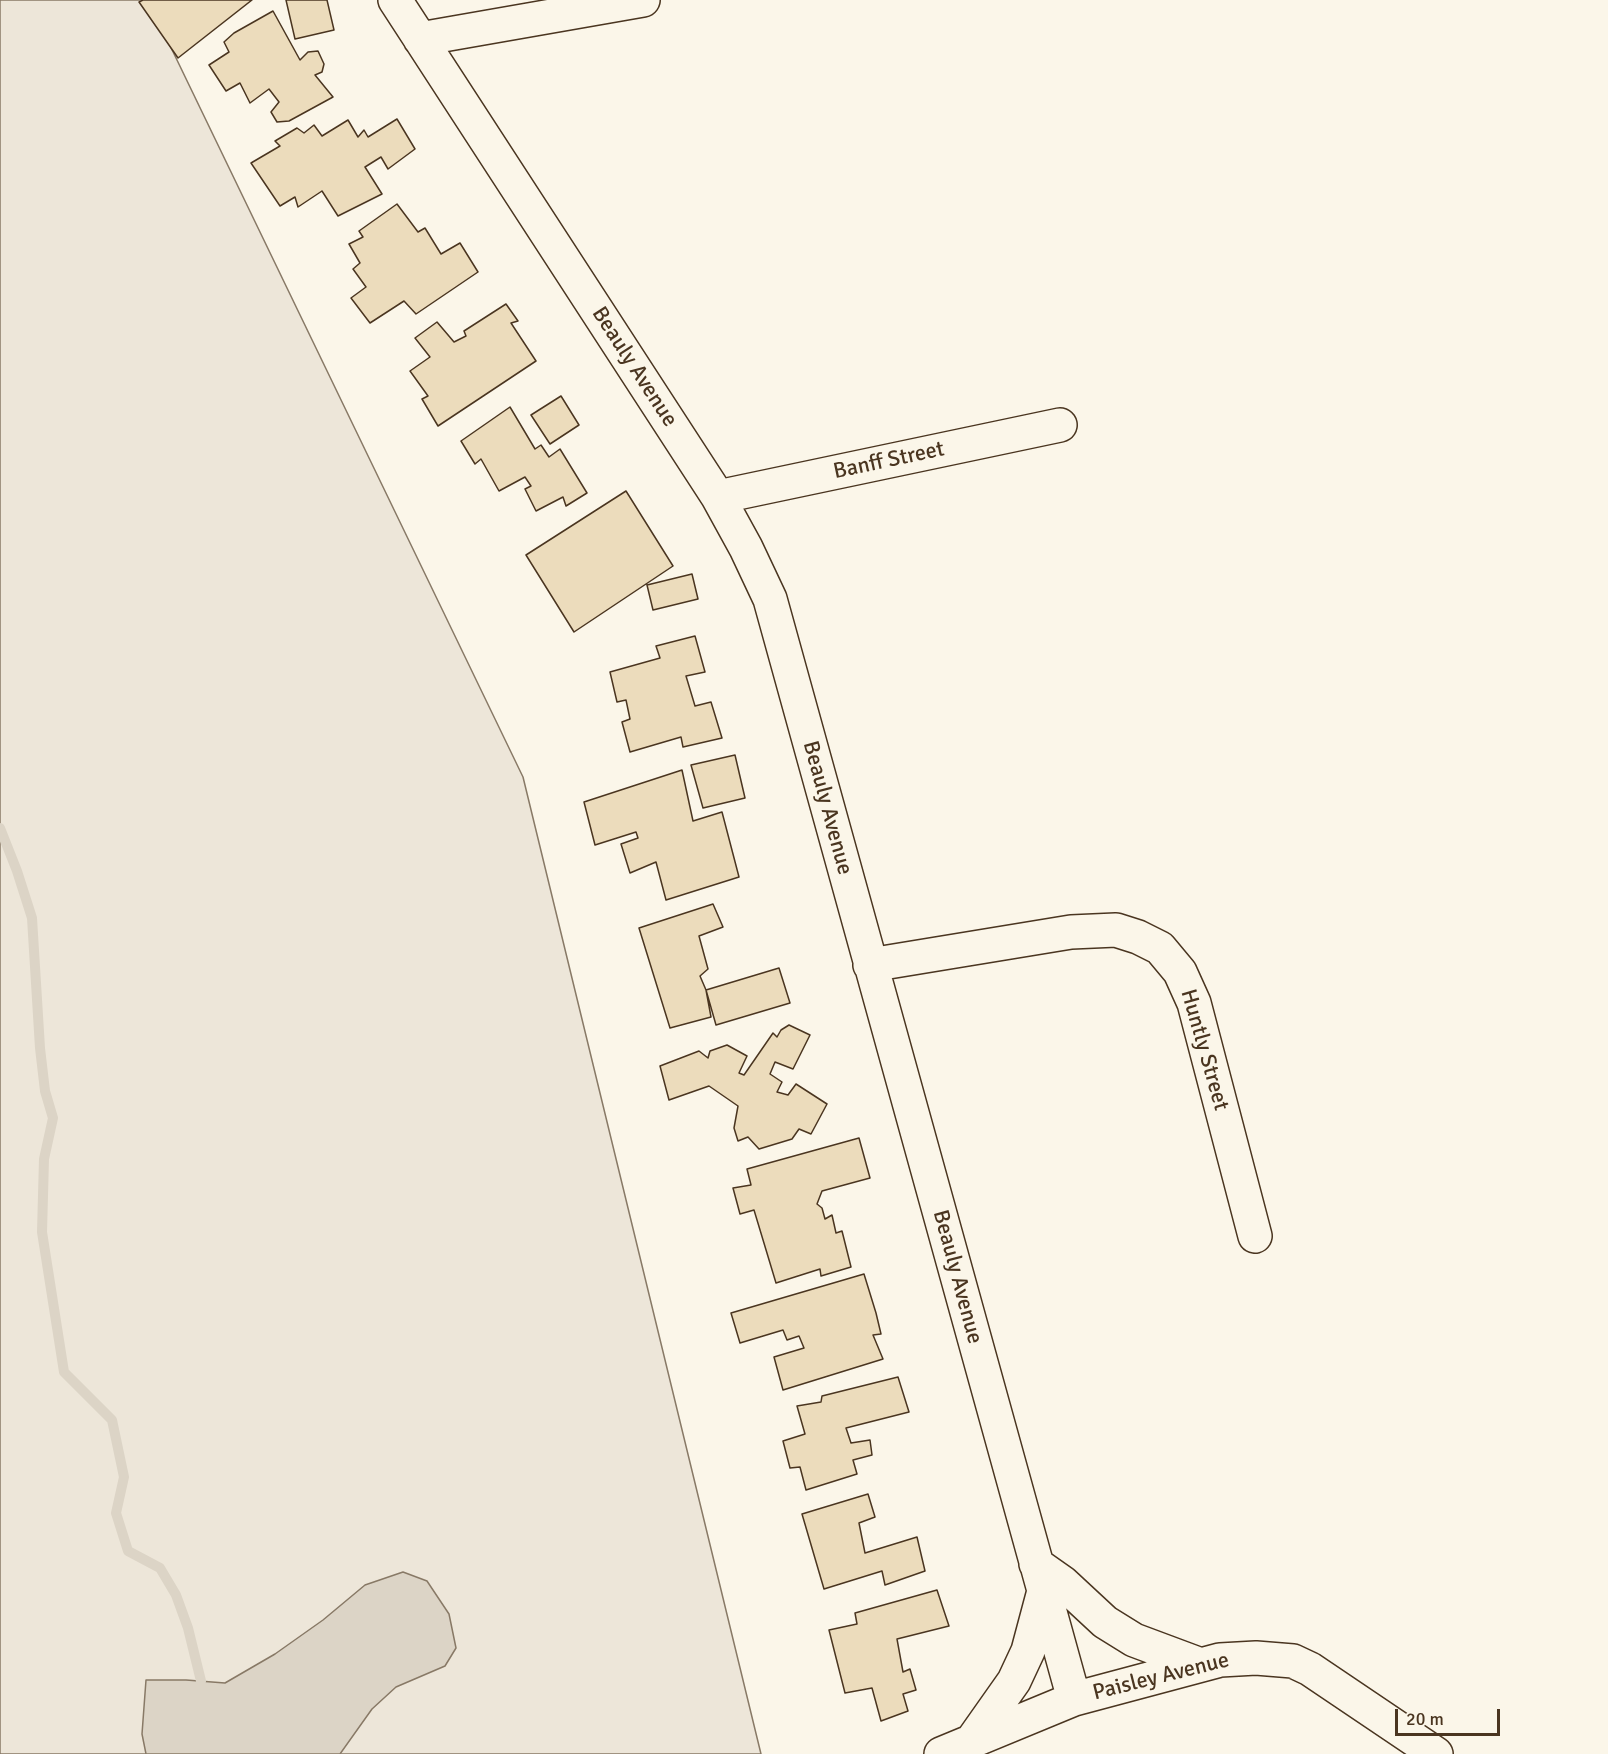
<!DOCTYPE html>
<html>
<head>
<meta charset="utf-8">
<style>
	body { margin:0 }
	#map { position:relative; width:1608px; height:1754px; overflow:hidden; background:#fbf6e9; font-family:Signika,sans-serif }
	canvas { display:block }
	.scale { position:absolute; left:1395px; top:1709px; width:105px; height:27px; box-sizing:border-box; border:3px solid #4a3520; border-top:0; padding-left:8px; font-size:18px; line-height:21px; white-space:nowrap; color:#4a3520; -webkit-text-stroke:4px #fbf6e9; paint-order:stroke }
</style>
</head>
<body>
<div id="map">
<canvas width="1608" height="1754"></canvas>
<div class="scale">20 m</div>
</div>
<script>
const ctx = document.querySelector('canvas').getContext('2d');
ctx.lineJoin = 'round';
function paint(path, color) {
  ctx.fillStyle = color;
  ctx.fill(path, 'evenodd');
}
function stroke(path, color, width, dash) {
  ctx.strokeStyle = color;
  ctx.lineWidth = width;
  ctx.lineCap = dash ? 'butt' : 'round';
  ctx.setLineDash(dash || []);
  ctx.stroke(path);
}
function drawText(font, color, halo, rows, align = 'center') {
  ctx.font = font + ' Signika,sans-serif';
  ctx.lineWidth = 4.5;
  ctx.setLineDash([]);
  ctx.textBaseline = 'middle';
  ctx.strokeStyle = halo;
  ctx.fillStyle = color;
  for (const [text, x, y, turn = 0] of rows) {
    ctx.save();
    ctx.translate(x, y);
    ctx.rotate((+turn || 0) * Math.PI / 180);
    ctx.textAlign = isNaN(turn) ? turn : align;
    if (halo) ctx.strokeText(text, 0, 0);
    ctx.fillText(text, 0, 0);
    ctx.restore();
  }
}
const green = new Path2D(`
	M0,0h148l375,777 238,977h-761z`);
paint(green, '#ede6d9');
stroke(green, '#887966', 1.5);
const water = new Path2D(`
	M403,1572l24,9 22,33 7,34 -11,18 -49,21 -24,22 -32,45h-194l-4,-20 4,-54h40l39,3 50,-29 48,-34 42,-35z`);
paint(water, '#dcd4c6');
stroke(water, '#887966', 1.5);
stroke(new Path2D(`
	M0,828l17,43 15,47 8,130 5,43 8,27 -9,41 -2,73 22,140 48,48 12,57 -8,36 12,38 32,17 16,27 12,33 13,53`), '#dcd4c6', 10);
const building = new Path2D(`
	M143,0h109l-74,58 -39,-56z
	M286,0h41l7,30 -39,9z
	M273,11l27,49 8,-8 10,-1 6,13 -2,8 -7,3 18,22 -44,24 -12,1 -6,-10 8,-10 -10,-13 -19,14 -10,-20 -14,8 -17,-26 20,-13 -5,-10 10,-9z
	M397,119l18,30 -27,20 -7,-12 -16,10 17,27 -44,22 -16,-25 -24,16 -3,-10 -15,9 -29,-43 29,-17 -5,-5 22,-13 7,5 10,-8 8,11 26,-16 10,17 6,-7 4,7z
	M397,204l21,28 7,-4 16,26 19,-11 18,29 -62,42 -12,-13 -34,22 -19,-25 15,-11 -13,-18 7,-6 -11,-19 14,-7 -4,-6z
	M506,304l12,17 -7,2 25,38 -98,65 -16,-27 6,-3 -18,-25 20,-14 -15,-19 22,-16 17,20 12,-6 -2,-5z
	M561,396l18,29 -29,19 -19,-29z
	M510,407l25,42 6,-4 8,12 11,-8 27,44 -21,13 -3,-9 -27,14 -11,-22 6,-3 -6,-9 -26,14 -18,-32 -6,5 -14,-23z
	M626,491l47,75 -99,66 -48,-77z
	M692,574l6,25 -45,11 -6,-25z
	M695,636l10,36 -19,4 9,30 16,-4 11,36 -39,9 -2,-10 -51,15 -8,-30 8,-3 -4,-19 -9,2 -7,-30 50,-14 -4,-12z
	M735,755l10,43 -42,10 -12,-43z
	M682,770l11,51 29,-9 17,65 -73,23 -10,-38 -26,11 -9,-29 17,-6 -2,-6 -41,13 -11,-43z
	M713,904l10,23 -24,9 9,33 -8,7 6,14 5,27 -41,11 -31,-100z
	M779,968l11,35 -74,22 -10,-35z
	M789,1025l21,10 -17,34 -18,-7 -5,12 12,8 -5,10 11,3 8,-11 31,20 -16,30 -12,-5 -7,10 -33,10 -11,-12 -10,4 -4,-13 4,-22 -29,-20 -40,14 -9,-34 39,-15 9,7 2,-7 17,-6 20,11 -8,17 5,2 29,-42 4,4 4,-7z
	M859,1138l11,40 -48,13 -5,13 5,4 3,11 7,-4 4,18 6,-2 9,36 -30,9 -1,-7 -44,14 -22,-73 -14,4 -7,-26 18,-3 -4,-16z
	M864,1274l12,39 5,21 -8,1 10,24 -100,31 -9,-33 30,-9 -5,-12 -12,4 -4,-10 -43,13 -9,-30z
	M898,1377l11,35 -63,16 5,15 19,-3 2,15 -19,5 4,14 -51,16 -6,-23 -10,1 -7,-27 22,-7 -8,-28 24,-4 1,-6z
	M868,1494l7,23 -16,6 6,30 52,-16 8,34 -40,14 -3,-14 -58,18 -22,-75z
	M937,1590l12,36 -52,13 6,33 7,-3 6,21 -13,4 5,17 -27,10 -9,-33 -27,5 -16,-63 28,-6 -2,-11z`);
paint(building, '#ecdcbc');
stroke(building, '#4a3520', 1.5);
const minor = new Path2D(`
	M395,0l323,497 28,51 24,51 304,1100
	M420,39l223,-39
	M718,497l342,-72
	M870,965l201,-33 45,-2 22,7 22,11 20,24 14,31 61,233
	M1036,1564l27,19 42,39 29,18 67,25
	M971,1742l43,-61 14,-30 16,-60
	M941,1754l133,-55 146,-39 36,-2 37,3 17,8 126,85`);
stroke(minor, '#4a3520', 36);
stroke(minor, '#fbf6e9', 33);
drawText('22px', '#4a3520', '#fbf6e9', [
	["Beauly Avenue",634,367,57],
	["Banff Street",889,461,-12],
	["Beauly Avenue",827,808,75],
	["Huntly Street",1204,1050,74],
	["Beauly Avenue",957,1277,75],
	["Paisley Avenue",1161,1677,-14]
]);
</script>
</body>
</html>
